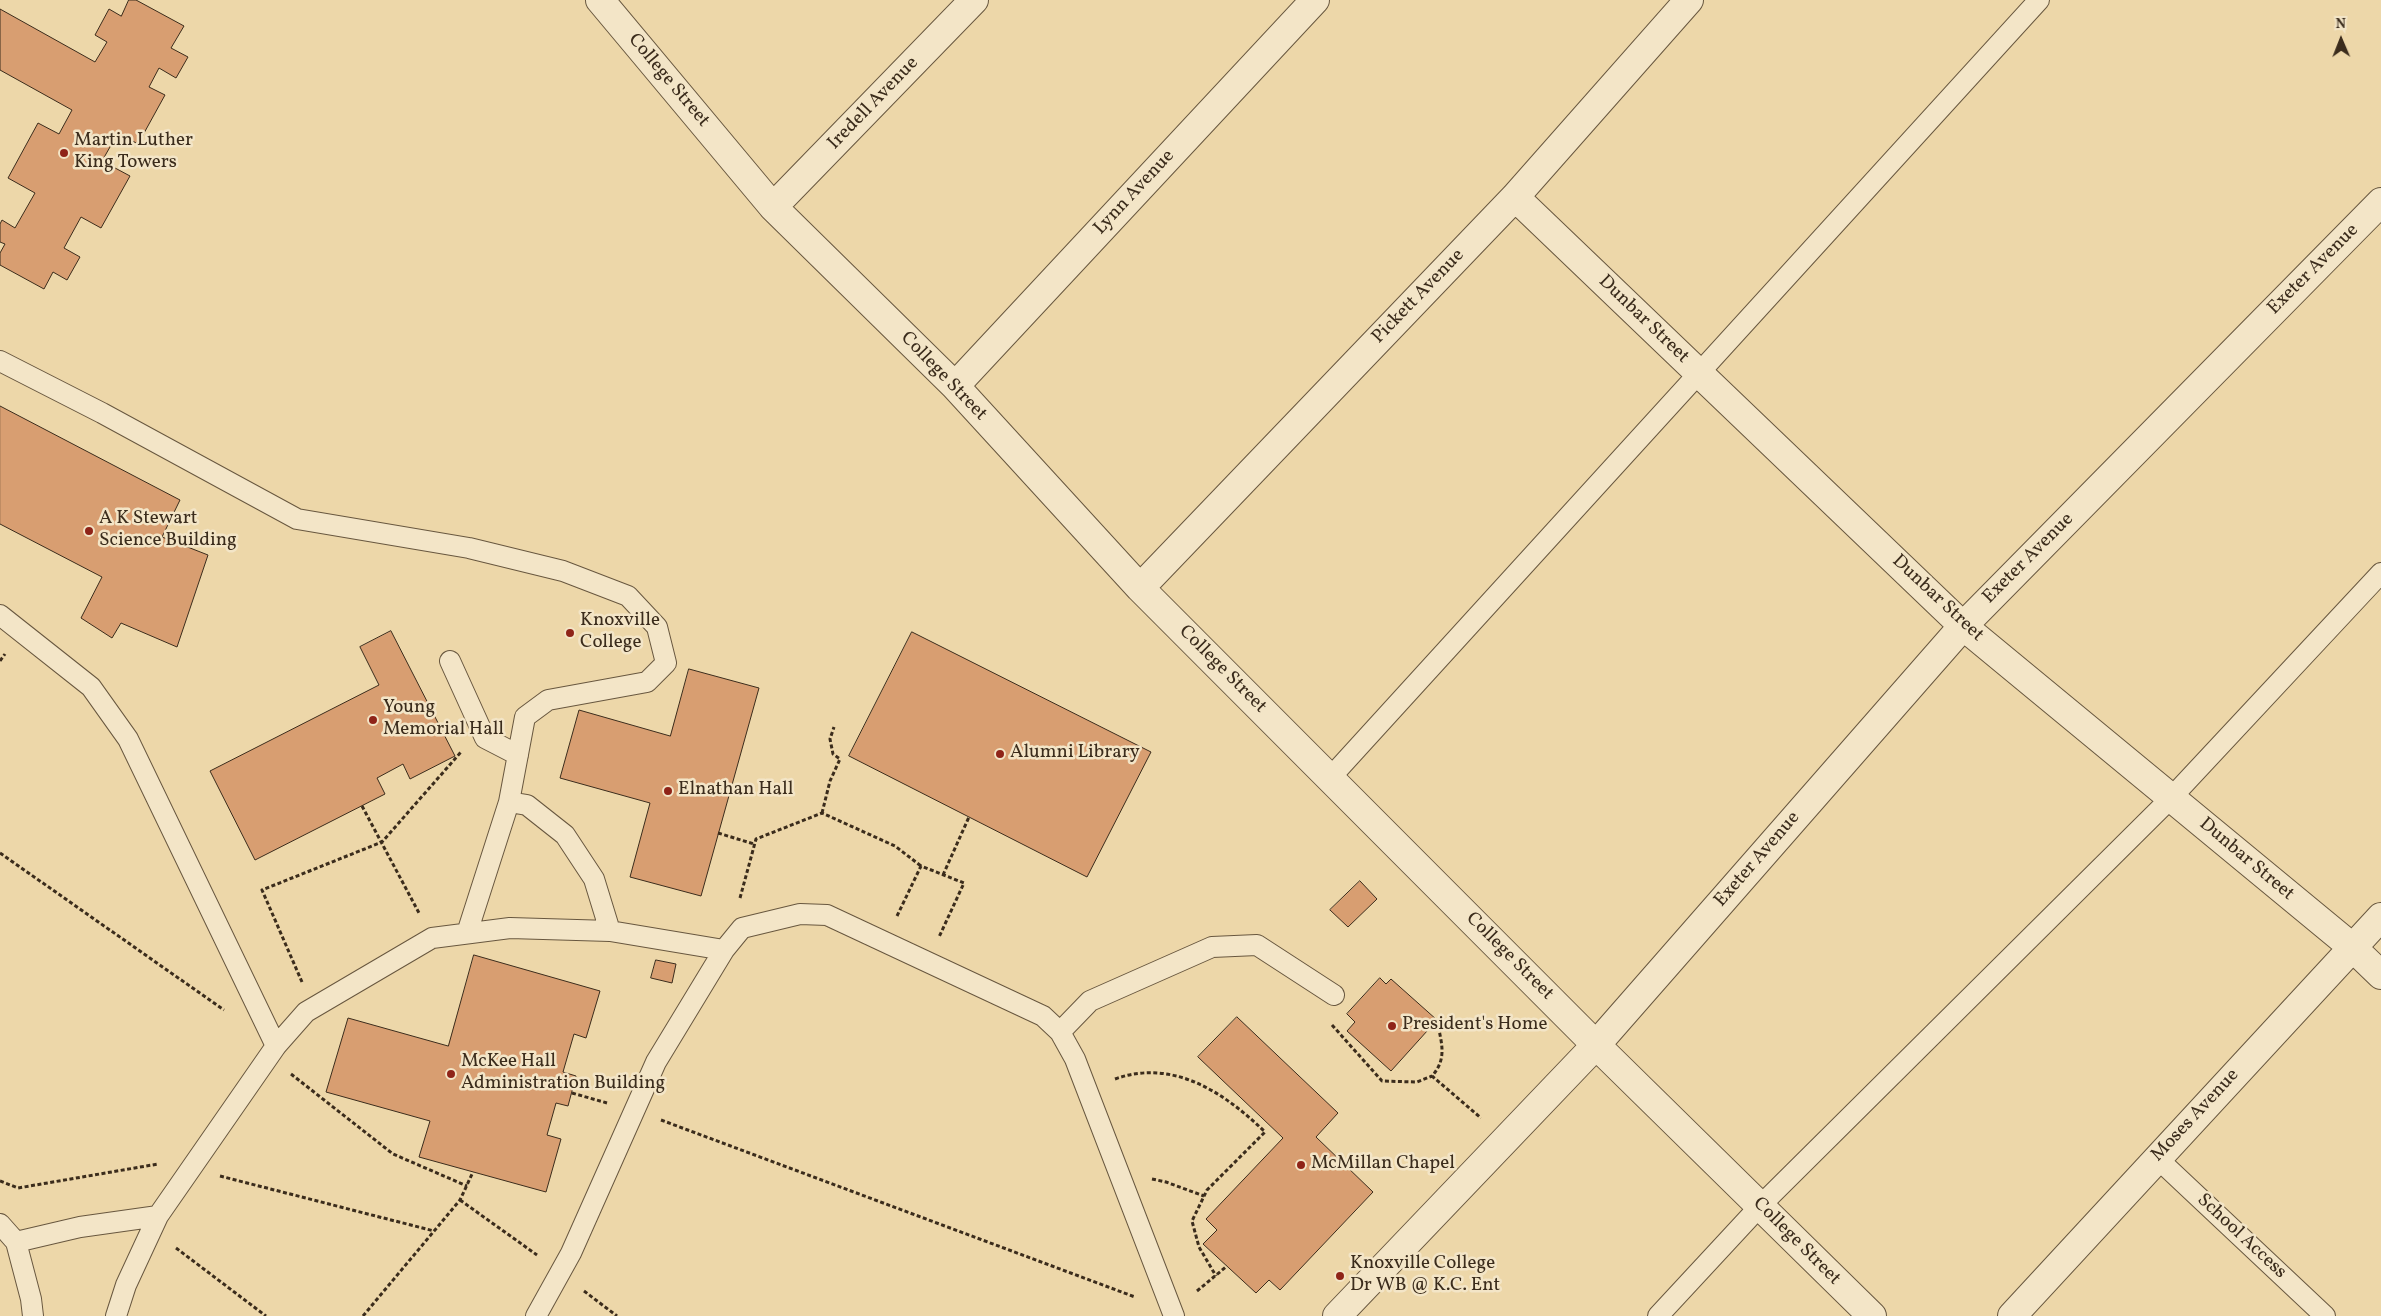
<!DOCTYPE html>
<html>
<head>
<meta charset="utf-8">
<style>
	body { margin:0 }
	#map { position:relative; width:2381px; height:1316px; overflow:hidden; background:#edd7a9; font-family:Vollkorn,serif }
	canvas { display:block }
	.north { position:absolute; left:2316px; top:15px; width:50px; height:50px; -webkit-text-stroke:4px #f3e5c7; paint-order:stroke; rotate:359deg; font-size:14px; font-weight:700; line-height:20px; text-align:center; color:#3b2c1c }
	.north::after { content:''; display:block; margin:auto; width:18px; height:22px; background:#3b2c1c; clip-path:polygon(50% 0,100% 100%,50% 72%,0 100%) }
</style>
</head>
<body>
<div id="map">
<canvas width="2381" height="1316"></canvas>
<div class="north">N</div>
</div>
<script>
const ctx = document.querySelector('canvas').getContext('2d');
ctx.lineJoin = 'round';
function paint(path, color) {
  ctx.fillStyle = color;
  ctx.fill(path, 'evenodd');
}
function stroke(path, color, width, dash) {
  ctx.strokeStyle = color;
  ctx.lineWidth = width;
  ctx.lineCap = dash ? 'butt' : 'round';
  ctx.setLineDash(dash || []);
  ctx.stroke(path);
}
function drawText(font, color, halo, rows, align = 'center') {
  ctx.font = font + ' Vollkorn,serif';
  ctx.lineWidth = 5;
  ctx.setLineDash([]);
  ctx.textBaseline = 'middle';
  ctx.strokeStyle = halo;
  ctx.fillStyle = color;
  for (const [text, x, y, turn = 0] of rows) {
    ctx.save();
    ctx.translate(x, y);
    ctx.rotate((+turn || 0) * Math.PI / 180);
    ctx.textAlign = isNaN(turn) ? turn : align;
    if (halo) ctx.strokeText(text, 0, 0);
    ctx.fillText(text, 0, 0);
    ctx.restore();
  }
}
const building = new Path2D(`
	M129,0h7l48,26 -13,22 17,9 -12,21 -17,-10 -10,19 16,8 -27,49 -20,-11 -16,28 28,15 -29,52 -20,-11 -17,31 16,9 -13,23 -14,-8 -9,17 -44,-24v-12l5,-9 -5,-2v-18l2,-4 13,8 20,-35 -27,-15 30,-55 21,11 13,-24 -72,-40v-61l95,53 12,-20 -12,-7 14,-26 12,7z
	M0,406l180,94 -18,37 46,18 -31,92 -56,-24 -9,15 -31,-20 21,-41 -102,-53z
	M391,631l64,125 -45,23 -7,-15 -26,14 8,16 -130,66 -45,-89 169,-86 -19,-38z
	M912,632l239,120 -64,125 -238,-121z
	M689,669l70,19 -58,208 -71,-19 20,-74 -90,-25 19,-68 91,26z
	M1360,881l17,18 -29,28 -18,-17z
	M474,955l126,36 -14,47 -12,-4 -11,38 13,4 -8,30 -12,-3 -9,32 14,4 -15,53 -127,-35 11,-36 -104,-29 22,-74 100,28z
	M656,960l20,4 -4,19 -21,-5z
	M1380,978l6,6 5,-5 46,41 -46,51 -44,-40 8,-9 -8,-8z
	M1237,1017l101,96 -22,24 57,55 -93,98 -11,-10 -13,13 -53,-49 14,-14 -11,-11 77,-81 -85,-81z`);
paint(building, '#d89e71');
stroke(building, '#3b2c1c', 1);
const lane = new Path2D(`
	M0,361l102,52 195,106 172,29 94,23 65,25 29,31 9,36 -19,19 -99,18 -23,17 -16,85 -42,131
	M0,615l91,72 37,52 148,307
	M450,661l35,77 33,17
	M1330,778l709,-778
	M509,802l18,3 38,30 29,44 16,52
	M1060,1032l30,-31 122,-54 45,-2 77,50
	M2157,1158l168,158
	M0,1224l16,18 15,57 2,17
	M16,1242l64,-15 78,-11
	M116,1316l10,-31 32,-69 118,-170 30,-34 126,-74 78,-10 100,3 114,19
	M536,1316l35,-63 85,-191 68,-112 18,-22 58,-14 27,1 216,101 17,16 15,27 99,257
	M1658,1316l102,-110 411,-408 210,-225`);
const street = new Path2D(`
	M600,0l173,207 182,179 185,202 456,457 276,271
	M1515,197l448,429 389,321 29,28
	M773,207l201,-207
	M955,386l360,-386
	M1140,588l375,-391 174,-197
	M1337,1316l259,-271 367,-419 418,-424
	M2012,1316l369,-399`);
stroke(lane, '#68573f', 22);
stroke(street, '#68573f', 30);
stroke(new Path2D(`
	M0,661l5,-7
	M362,806l57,107
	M822,813l8,-32 10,-22 -7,-5 -3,-15 4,-12
	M718,833l36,11
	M0,853l224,157
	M943,875l26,-58
	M740,898l16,-59 66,-26 73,33 26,20
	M897,916l24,-50 43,17 -25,54
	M302,982l-40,-92 120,-48 79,-90
	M1437,1020c4,22 11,38 -5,56l49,42
	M1332,1025l50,56 35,1 15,-6
	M291,1074l102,80 74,32
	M1115,1079c58,-21 110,14 150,53l-58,58 -15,31 7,26 17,29
	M572,1093l35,10
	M661,1120l474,177
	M220,1176l214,55
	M1152,1179l14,3 38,14
	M0,1181l18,7 140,-24
	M460,1200l77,55
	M176,1248l90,68
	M584,1291l33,25
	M1197,1291l30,-25
	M363,1316l97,-116 13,-28`), '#3b2c1c', 3, [4, 2.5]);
stroke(lane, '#f3e5c7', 20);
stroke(street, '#f3e5c7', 28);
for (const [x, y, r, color] of [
	[64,153,5,"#8f2418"],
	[89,531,5,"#8f2418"],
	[570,633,5,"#8f2418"],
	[373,720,5,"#8f2418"],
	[1000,754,5,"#8f2418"],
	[668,791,5,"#8f2418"],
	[1392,1026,5,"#8f2418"],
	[451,1074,5,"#8f2418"],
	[1301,1165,5,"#8f2418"],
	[1340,1276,5,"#8f2418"]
]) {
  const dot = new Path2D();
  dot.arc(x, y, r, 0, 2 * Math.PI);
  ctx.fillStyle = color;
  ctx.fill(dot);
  stroke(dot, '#f3e5c7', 2);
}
drawText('19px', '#3b2c1c', '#f3e5c7', [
	["College Street",668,81,50],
	["Iredell Avenue",874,104,-46],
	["Lynn Avenue",1135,193,-47],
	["Exeter Avenue",2314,270,-45],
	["Pickett Avenue",1419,297,-46],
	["Dunbar Street",1643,320,44],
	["College Street",943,377,46],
	["Exeter Avenue",2029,559,-45],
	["Dunbar Street",1937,599,43],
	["College Street",1222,670,45],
	["Exeter Avenue",1758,860,-49],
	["Dunbar Street",2246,860,40],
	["College Street",1509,957,45],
	["Moses Avenue",2196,1116,-47],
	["School Access",2241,1237,43],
	["College Street",1796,1242,45]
]);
drawText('19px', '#3b2c1c', '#f3e5c7', [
	["Martin Luther",74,142],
	["King Towers",74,164],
	["A K Stewart",99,520],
	["Science Building",99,542],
	["Knoxville",580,622],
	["College",580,644],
	["Young",383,709],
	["Memorial Hall",383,731],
	["Alumni Library",1010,754],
	["Elnathan Hall",678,791],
	["President's Home",1402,1026],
	["McKee Hall",461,1063],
	["Administration Building",461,1085],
	["McMillan Chapel",1311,1165],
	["Knoxville College",1350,1265],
	["Dr WB @ K.C. Ent",1350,1287]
], 'left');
</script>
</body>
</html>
